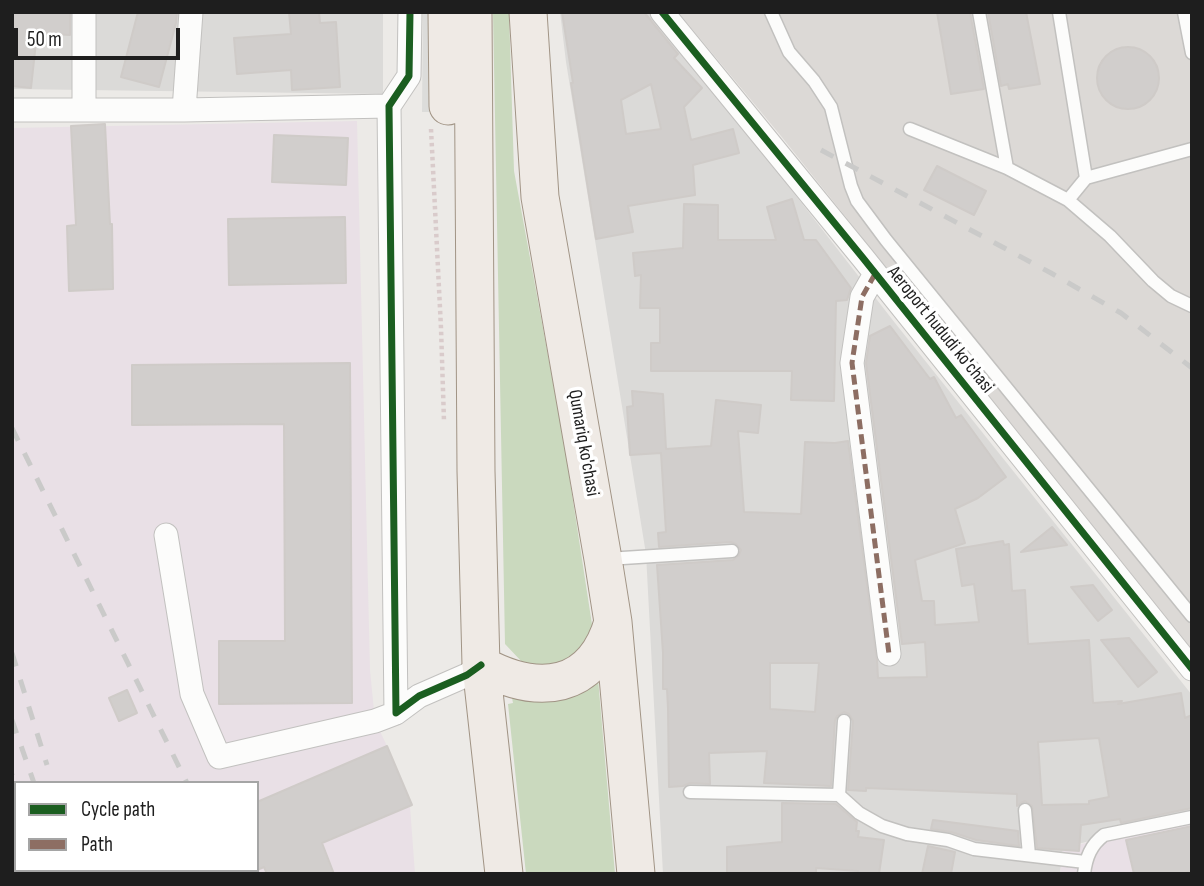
<!DOCTYPE html>
<html>
<head>
<meta charset="utf-8">
<style>
	body { margin:0 }
	#map { position:relative; width:1204px; height:886px; overflow:hidden; background:#eceae7; font-family:"Sofia Sans Condensed",sans-serif }
	canvas { display:block }
	.frame { position:absolute; inset:0; border:14px solid #1e1e1e; pointer-events:none }
	.legend { position:absolute; left:14px; top:781px; width:245px; height:91px; box-sizing:border-box; background:#fff; border:2px solid #a5a5a5; margin:0; padding:9px 12px; list-style:none; font-size:21px; color:#1e1e1e }
	.legend li { display:flex; align-items:center; gap:14px; height:35px }
	.legend b { width:35px; border:2px solid #a5a5a5 }
	.scale { position:absolute; left:14px; top:28px; width:166px; height:32px; box-sizing:border-box; border:4px solid #1e1e1e; border-top:0; padding-left:9px; font-size:21px; line-height:24px; white-space:nowrap; color:#1e1e1e; -webkit-text-stroke:5px #fff; paint-order:stroke }
</style>
</head>
<body>
<div id="map">
<canvas width="1204" height="886"></canvas>
<div class="frame"></div>
<ul class="legend">
<li><b style="height:9px;background:#1b5e20"></b>Cycle path</li>
<li><b style="height:9px;background:#8d6e63"></b>Path</li>
</ul>
<div class="scale">50 m</div>
</div>
<script>
const ctx = document.querySelector('canvas').getContext('2d');
ctx.lineJoin = 'round';
function paint(path, color) {
  ctx.fillStyle = color;
  ctx.fill(path, 'evenodd');
}
function stroke(path, color, width, dash) {
  ctx.strokeStyle = color;
  ctx.lineWidth = width;
  ctx.lineCap = dash ? 'butt' : 'round';
  ctx.setLineDash(dash || []);
  ctx.stroke(path);
}
function drawText(font, color, halo, rows, align = 'center') {
  ctx.font = font + ' "Sofia Sans Condensed",sans-serif';
  ctx.lineWidth = 7;
  ctx.setLineDash([]);
  ctx.textBaseline = 'middle';
  ctx.strokeStyle = halo;
  ctx.fillStyle = color;
  for (const [text, x, y, turn = 0] of rows) {
    ctx.save();
    ctx.translate(x, y);
    ctx.rotate((+turn || 0) * Math.PI / 180);
    ctx.textAlign = isNaN(turn) ? turn : align;
    if (halo) ctx.strokeText(text, 0, 0);
    ctx.fillText(text, 0, 0);
    ctx.restore();
  }
}
paint(new Path2D(`
	M12,12h371v82l-371,-5z
	M560,12h93l242,311 297,372v119l-129,34 -3,26h-397l-17,-320 -80,-492z`), '#dbdad8');
paint(new Path2D(`
	M357,121l13,549 5,51 12,25 23,60 5,68h-398l-5,-11v-735zM16,783h241v87h-241z
	M1192,814v60h-132l3,-25z`), '#e9e0e6');
paint(new Path2D(`
	M678,12h514v638l-411,-514z`), '#dcd9d6');
paint(new Path2D(`
	M493,12h16l5,159 50,271 29,189 -12,25 -43,13 -16,-7 -17,-18z
	M598,679l17,195h-89l-18,-170 5,-1 -2,-10c41,14 52,11 87,-14z`), '#cad9be');
paint(new Path2D(`
	M423,12h41l1,100h-43z`), '#dcdcda');
const building = new Path2D(`
	M12,12h58v23l-33,-2 -6,55 -19,-2z
	M138,12h39l-1,11 -17,64 -38,-10z
	M289,12h30l1,11 16,-1 4,65 -48,3 -1,-20 -54,4 -3,-36 57,-4z
	M562,12h82l34,42 -4,4 28,30 -18,19 7,33 42,-11 6,24 -46,12 2,30 -67,11 5,26 -37,7 -25,-156h2zM651,84l10,45 -35,5 -5,-34z
	M937,12h33l14,77 -33,5z
	M988,12h38l14,72 -31,5 -1,-5 -7,2z
	M1097 78a31 31 0 1 1 62 0a31 31 0 1 1-62 0Z
	M105,124l5,100h2l1,65 -44,2 -2,-65 9,-1 -5,-99z
	M274,135l74,3 -2,47 -74,-3z
	M937,166l49,25 -12,24 -50,-25z
	M792,199l12,41h12l35,48 -4,12 -11,1 -2,100 -43,-1 1,-29h-141v-28h9v-35h-20l1,-33 -6,1 -2,-23 50,-5 1,-44 34,1v35h58l-9,-33z
	M345,217l1,66 -117,2 -1,-66z
	M890,326l40,53 4,-2 22,41 5,-3 45,62 -28,21 -23,11 10,34 -50,17 7,41h12l1,24 44,-3 -5,-38 -12,2 -6,-37 47,-8 1,4 5,-1 3,47 13,-1 3,54 61,-4 4,63 29,-2 -4,3 63,-11 4,25 7,-3v93l-71,15 -1,-4 -39,6 -2,26 -42,-3 -5,-42 -7,-5 -4,2 -4,3v-12l-151,-6v3l-18,-1 5,-69 -4,-7 -5,-2 -7,4 -2,4 -4,66 -67,-3 3,-32 -58,2 1,31 -20,-1 -7,3 -14,1 -1,-79 -1,-19h-4v-36l-6,-88 76,-5 6,-5 2,-5 -5,-6 -5,-2 -72,5 -1,-14 8,-1 -5,-79 -31,2 -3,-48 6,-1 -1,-15 31,3 3,55 45,-3 5,-46 45,5 -3,28 -20,-2 6,81 57,2 4,-72 30,1 13,-2 29,219 1,18 49,-1 -2,-35 -23,2 -36,-281 4,-27zM770,663h49l-4,49 -45,-3zM1099,738l10,59 -20,4v3l-47,1 -4,-63z
	M350,363l2,340 -133,1v-63h66l-1,-217 -152,1v-60z
	M1052,527l15,18 -46,7z
	M1093,585l19,25 -14,11 -27,-34z
	M1129,638l28,34 -19,15 -37,-47z
	M127,690l10,23 -18,8 -10,-23z
	M387,746l25,59 -90,38 12,31h-67l-3,-7 -7,3v-68z
	M782,803l54,1 21,18 -1,9h3l-1,6 26,3 -5,34h-22l1,-3 -42,-3v6h-89v-27l55,-5z
	M933,820l85,11 1,15 -43,-6 -25,-8 -20,-3z
	M1192,826v45l-11,3h-47l-8,-34z
	M928,846l27,6 -4,22h-29z`);
paint(building, '#d1cecc');
stroke(building, '#cfcbc8', 2);
const lane = new Path2D(`
	M771,12l18,40 25,29 17,26 20,79 6,15 29,39 306,376
	M979,12l28,156
	M1059,12l27,166 106,-29
	M1184,12l8,41
	M910,129l97,39 61,32 42,36 43,45 18,15 21,10
	M1068,200l18,-22
	M607,559l125,-8
	M690,792l149,3 20,18 23,13 25,8 41,6 26,9 111,13
	M839,795l5,-74
	M1025,810l4,45
	M1084,874c2,-17 7,-29 20,-39l88,-18`);
const street = new Path2D(`
	M84,12v98
	M410,12l-1,64 -20,30 7,607 23,-17 48,-21 14,-10
	M662,12l201,246 329,411
	M12,110h172l205,-4
	M184,110l7,-98
	M875,274l-13,23 -10,66 37,291
	M166,535l26,159 27,63 156,-36 21,-8`);
const primary = new Path2D(`
	M447,12l1,94
	M473,12l3,459 5,194 23,209
	M528,12l12,185 63,362 10,63 23,252
	M481,665c57,31 112,26 132,-43`);
stroke(lane, '#c2c1bf', 15);
stroke(street, '#c2c1bf', 25);
stroke(primary, '#a19485', 39);
stroke(new Path2D(`
	M431,129l10,199 3,93`), '#d9cbcb', 4.5, [3.5, 3.5]);
stroke(lane, '#fcfcfb', 12);
stroke(street, '#fcfcfb', 23);
stroke(primary, '#efeae5', 37);
stroke(new Path2D(`
	M821,150l230,123 70,40 71,55
	M12,428l175,355
	M12,653l35,112
	M12,720l22,63
	M12,775l1,1
	M230,870l2,4`), '#cacac9', 5, [14, 14]);
stroke(new Path2D(`
	M875,274l-13,23 -10,66 37,291`), '#8d6e63', 5, [10, 5]);
stroke(new Path2D(`
	M410,12l-1,64 -20,30 7,607 23,-17 48,-21 14,-10
	M662,12l201,246 329,411`), '#1b5e20', 7);
drawText('19px', '#1e1e1e', '#fff', [
	["Aeroport hududi ko'chasi",940,330,51],
	["Qumariq ko'chasi",583,443,80]
]);
</script>
</body>
</html>
